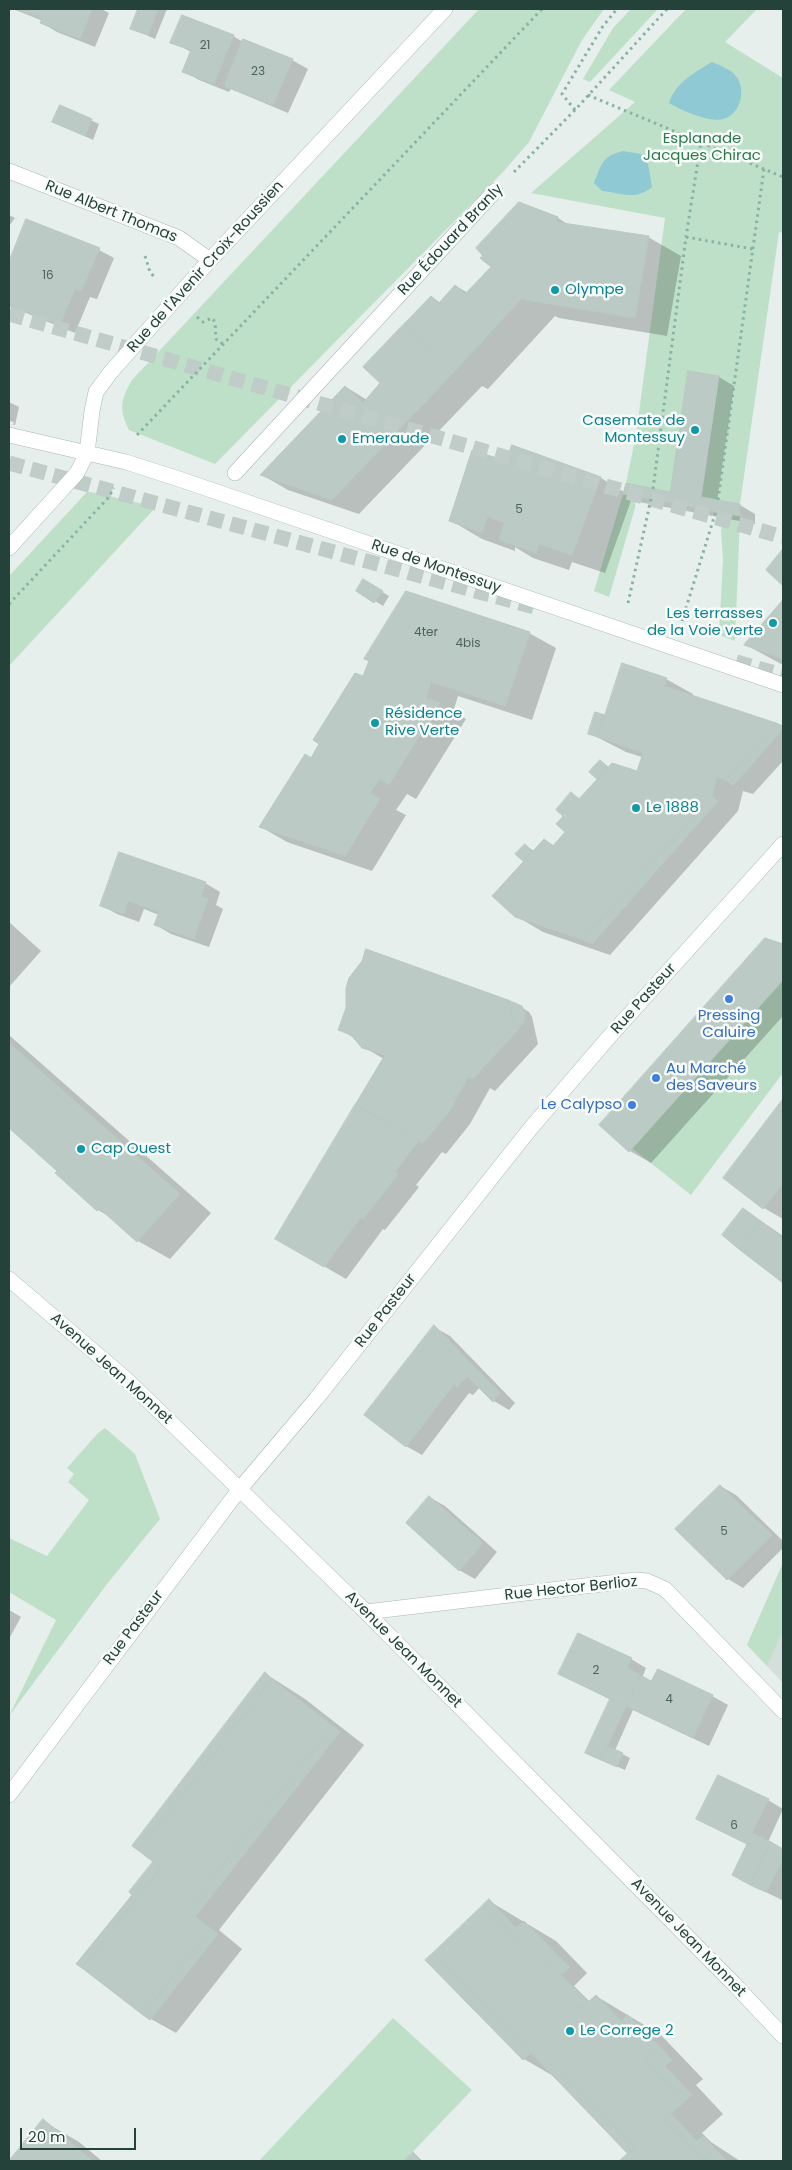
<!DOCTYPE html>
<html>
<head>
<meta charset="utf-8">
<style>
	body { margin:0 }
	#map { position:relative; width:792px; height:2170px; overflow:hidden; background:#e6efeb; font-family:Poppins,sans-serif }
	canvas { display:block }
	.frame { position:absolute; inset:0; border:10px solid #24423a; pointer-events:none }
	.scale { position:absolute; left:20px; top:2128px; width:116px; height:22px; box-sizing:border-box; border:2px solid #24423a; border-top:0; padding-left:6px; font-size:15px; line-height:18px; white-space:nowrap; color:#24423a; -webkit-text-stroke:4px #f7fbf9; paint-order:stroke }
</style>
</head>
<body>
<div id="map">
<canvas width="792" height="2170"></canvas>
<div class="frame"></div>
<div class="scale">20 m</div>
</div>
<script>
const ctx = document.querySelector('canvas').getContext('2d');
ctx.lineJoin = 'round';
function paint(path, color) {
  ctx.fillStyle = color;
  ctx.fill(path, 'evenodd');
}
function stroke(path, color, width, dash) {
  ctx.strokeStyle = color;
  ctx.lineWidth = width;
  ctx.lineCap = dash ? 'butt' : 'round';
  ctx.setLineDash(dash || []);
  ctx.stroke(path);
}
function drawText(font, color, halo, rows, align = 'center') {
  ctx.font = font + ' Poppins,sans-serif';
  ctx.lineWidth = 5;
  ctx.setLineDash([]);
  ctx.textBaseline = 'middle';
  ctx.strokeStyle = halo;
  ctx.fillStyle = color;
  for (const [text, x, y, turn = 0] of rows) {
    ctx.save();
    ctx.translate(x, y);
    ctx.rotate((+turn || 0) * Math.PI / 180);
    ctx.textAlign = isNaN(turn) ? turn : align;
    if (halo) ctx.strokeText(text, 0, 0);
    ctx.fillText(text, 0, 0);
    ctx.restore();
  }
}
paint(new Path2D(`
	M783,1563v120l-36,-38z`), '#d4dfda');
paint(new Path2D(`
	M479,9h125l-22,31 -53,102 -26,30 -288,292 -86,-34c-10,-21 -9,-29 3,-50z
	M631,9h27l-68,73 -7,-3 30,-51z
	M686,9h71l-32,33 58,36v155l-4,-1 -39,272 -39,-7 18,-121 -31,-4 -18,120 -44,-9 10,-48 29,-217 -134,-25 104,-91 -26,-12z
	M87,492h4l65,15 -147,159v-90z
	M623,494l13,2 -1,12 -26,89 -15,-6z
	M724,513l16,3 -5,125 -16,-6 4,-75 -2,-29z
	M783,980v93l-92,122 -59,-47z
	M105,1428l30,26 25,65 -53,65 -98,132 47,-96 -47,-28v-54l38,18 42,-56 -21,-18 6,-8 -7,-6 31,-35z
	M783,1563v67l-16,36 -20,-21z
	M393,2018l79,72 -68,71h-145z`), '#bfe0c8');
paint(new Path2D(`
	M712,62c7,3 18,7 23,13 12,13 6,40 -12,44 -14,4 -42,-9 -54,-16 7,-21 25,-30 43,-41z
	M623,151l18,3 7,10 4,23c-18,14 -30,6 -50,4l-8,-8c8,-19 7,-26 29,-32z`), '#8ec9d4');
paint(new Path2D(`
	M13,9h88l8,4 -14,34 -38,-15 -15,-9 1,-2z
	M139,9h28l-12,30 -24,-11z
	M233,36l10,6 49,18 16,9 -20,44 -57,-24 -2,3 -30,-12 -15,-9 7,-19 -19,-10z
	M60,106l39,18 -6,16 -39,-18z
	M520,204l38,14 11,7 79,12 33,19 -14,80 -108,-18 -4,-2 -67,73 -6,-3 -123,128 -71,-24 -26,-15 84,-88 21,13 15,-17 49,-86 10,6 15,-17 12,7 25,-26z
	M9,215l6,3 -6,8z
	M27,220l72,30 15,8 -17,41 -7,-2 -15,36 -66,-27v-40z
	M689,373l30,4 15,9 -17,115 23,4 15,9v10l-116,-22 -7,-4 -27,75 -33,-11 -3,8 -36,-12 -18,-11v4l-33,-12 -32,-19 56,-58 7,-15 88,31 23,14 47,1z
	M9,402l10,5 -4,18 -6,-1 4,1 1,-3 -5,-1z
	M364,581l25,15 -6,10 -25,-16z
	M783,602v63l-37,-20z
	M529,633l27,15 -24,72 -74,-24 -5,16 13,7 -50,80 -9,-5 -11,16 10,5 -34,56 -85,-29 -26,-15 50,-68 53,-82z
	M666,679l27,15 -1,3 91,30v34l-30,33 -10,-3 -5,20 -128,144 -67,-23 -27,-16 9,-55 -8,-7 8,-9 9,6 10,-11 11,6 12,-14 -2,-16 7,-22 9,5 18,-20 -8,-7 9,-10 9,6 28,4 5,-15 -16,-5 -37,-19 7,-20 10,4z
	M205,883l15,9 -4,13 7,4 -14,38 -38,-13 -15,-9 3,-10 -15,-6 -5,13 -22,-8 -16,-9z
	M9,922l32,29 -32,36z
	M765,939l18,6v71l-132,147 -21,-12z
	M521,1007l8,5 3,5 6,27 -43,47 -5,-3 -20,36 -24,30 -4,-2 -26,33 3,2 -34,43 -2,-1 -37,50 -69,-40 107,-180 -21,-12 -7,-8 -17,-10z
	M9,1035l202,178 -41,46 -32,-18 -26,-23 -14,-8 -41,-37 2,-2 -50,-44z
	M783,1101v118l-19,-11 -39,-30z
	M751,1214l32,22v46l-42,-33z
	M434,1327l16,9 65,67 -6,7 -15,-9 -14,-14 -7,8 -4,-2 -47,62 -16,-9z
	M720,1486l16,9 47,46v7l-40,40 -15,-9 -51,-50z
	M429,1497l16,9 52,46 -22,27 -16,-9z
	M9,1610l12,7 -12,22z
	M631,1659l15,9 -4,10 10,5 60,13 16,9 -19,41 -76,-36 -18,40 15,8 -5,12 -30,-13 16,-57 -52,-26z
	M266,1674l39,25 59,46 -145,185 23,19 -66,84 -25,-14 -73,-56 81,-98z
	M768,1800l15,9 -15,33 15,8 -1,50 -33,-16v-39l-36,-18z
	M489,1901l67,40 31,32 -13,13 16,16 6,-6 65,39 42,44 -7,6 27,29 -21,19 9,9 29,19h-119l9,-7 -75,-77 -31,-18z
	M43,2121l36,21 23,19h-92z`), '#0003');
const building = new Path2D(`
	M16,9h76l-12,30 -40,-16 2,-4z
	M138,9h20l-10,26 -18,-6z
	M182,15l52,20 -20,49 -32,-12 9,-22 -21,-7z
	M243,39l50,20 -20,46 -49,-19z
	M60,105l32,14 -7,17 -33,-14z
	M519,202l39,15 -2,5 93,14 -14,82 -109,-18 -4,-2 -67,73 -50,-48 26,-27 8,7 16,-18 10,9 26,-27 -11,-9 3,-2 -7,-8z
	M26,219l74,29 -19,43 -6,-2 -15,36 -51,-20v-43z
	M405,323l50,48 -123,129 -72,-25 85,-89 18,17 17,-20 -17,-16z
	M688,371l31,5 -18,121 39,7v12l-117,-22 3,-11 44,9z
	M512,445l89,32 -29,78 -33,-11 -3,9 -37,-13 5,-17 -17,-7 -5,17 -33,-12 23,-71 34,11z
	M783,549v37l-17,-16z
	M363,579l20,12 -9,12 -18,-12z
	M406,591l124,41 -25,74 -74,-24 -5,16 14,5 -51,82 -9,-6 -10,14 10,6 -35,57 -86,-29 46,-73 6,4 8,-14 -6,-4 42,-67 8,3 6,-15 -5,-2z
	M783,600v59l-39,-14z
	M622,663l45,15 -3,8 112,37 -50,57 -9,-3 -5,19 -129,144 -68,-23 -23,-21 52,-57 9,7 12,-14 -9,-8 56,-61 25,8 6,-18 -45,-16z
	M595,712l10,3 -7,22 -10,-3z
	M776,723l7,3v3l-50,57 -7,-6z
	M600,760l8,7 -11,12 -8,-7z
	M571,792l8,7 -15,18 -8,-7z
	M712,796l6,5 -126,143 -9,-4z
	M525,844l7,7 -9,10 -8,-7z
	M119,852l87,30 -5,14 7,3 -14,40 -40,-14 5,-13 -31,-11 -4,13 -24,-8z
	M765,938l18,6v36l-154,172 -30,-27z
	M366,949l142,51 9,31 -44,48 -5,-2 -19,35 -26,31 -68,-38 30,-50 -23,-7 -11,-13 -13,-5 8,-22v-20l3,-10 13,-17z
	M508,1000l14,6 3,6 -1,10 -7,9z
	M9,1043l171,151 -43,48 -38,-34 -2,3 -42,-38 2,-2 -48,-43z
	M783,1099v84l-20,26 -40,-31z
	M355,1105l64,35 -24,32 3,2 -35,45 -2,-2 -37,50 -49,-28z
	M743,1208l19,14 -22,28 -18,-15z
	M762,1222l21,16v45l-43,-33z
	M434,1325l66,68 -7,9 -26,-26 -10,11 -3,-3 -48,63 -42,-32z
	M720,1485l52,50 -45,45 -52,-51z
	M429,1496l54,47 -24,28 -53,-48z
	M578,1633l54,25 -5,10 13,7 -14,31 -68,-32z
	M658,1669l55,26 -20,43 -67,-32 14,-31 11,6z
	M265,1672l7,7 -133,172 -7,-5z
	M272,1679l61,47 -146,184 24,19 -68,86 -61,-47 79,-100 -22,-17z
	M610,1699l16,7 -25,54 -16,-7z
	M333,1726l7,6 -145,185 -8,-7z
	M607,1746l16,7 -6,14 -16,-7z
	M718,1775l51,24 -17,34 19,9 -21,43 -18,-10 15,-31 -51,-25z
	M771,1842l12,7v11l-17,32 -16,-7z
	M153,1862l8,6 -79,100 -6,-4 56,-69 -3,-3z
	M489,1899l27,29 8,-7 11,11 -15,15 -39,-40z
	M481,1907l39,40 15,-15 11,11 10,11 -15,14 39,41 16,-14 38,39 7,-6 19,19 -15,14 39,41 -20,18 39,40 12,-11 12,12h-108l16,-14 -97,-101 -7,7 -98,-100z
	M211,1929l7,5 -68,86 -7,-5z
	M433,1953l98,100 -8,7 -98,-100z
	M556,1954l14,13 -9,8 27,27 -8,7 -39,-41z
	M628,2015l13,13 -7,6 -12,-14z
	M538,2046l97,101 -7,7 -97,-101z
	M660,2047l12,13 -7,6 27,29 -8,7 -39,-41z
	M671,2114l26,27 6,-5 12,13 -12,11 -39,-40z
	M43,2119l50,42h-84z
	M413,2152l9,9h-18z`);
paint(building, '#bbcac4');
stroke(building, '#b8c9c2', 1);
stroke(new Path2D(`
	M9,314l774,223
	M9,463l529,145
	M736,662l47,13`), '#bfccc8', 15, [15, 8]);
const minor = new Path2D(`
	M9,171l170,67 31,22
	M9,435l117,27 53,17 604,206
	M235,473l260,-282
	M9,548l68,-75 10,-20 5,-42 4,-19 14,-19 100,-113 235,-251
	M9,1279l118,101 239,232 367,371 50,53
	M366,1612l269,-32 12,1 18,8 118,122
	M9,1795l230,-305 77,-91 214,-270 79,-92 174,-193`);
stroke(minor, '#a8b8b2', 16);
stroke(new Path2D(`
	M588,95l195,82
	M575,110l-13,-16 41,-68 14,-17
	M514,172l61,-62 92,-101
	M686,237l67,12
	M145,256l5,16 6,7
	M197,317l6,5 9,-4 3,4 1,17 8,6
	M137,435l405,-426
	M653,489l33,-252 15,-95
	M718,500l46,-331
	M628,603l23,-104
	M9,604l99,-106 6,-10
	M682,621l34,-110`), '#86b3a5', 3, [2.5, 4]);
stroke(minor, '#fff', 15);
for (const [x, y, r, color] of [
	[555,290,5,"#0f9aa8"],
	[695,430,5,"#0f9aa8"],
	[342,439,5,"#0f9aa8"],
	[773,623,5,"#0f9aa8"],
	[375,723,5,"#0f9aa8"],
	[636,808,5,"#0f9aa8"],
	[729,999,5,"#3f7fe0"],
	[656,1078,5,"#3f7fe0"],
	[632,1105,5,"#3f7fe0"],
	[81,1149,5,"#0f9aa8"],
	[570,2031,5,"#0f9aa8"]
]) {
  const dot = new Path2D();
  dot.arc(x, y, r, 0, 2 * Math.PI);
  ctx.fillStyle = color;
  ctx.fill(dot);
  stroke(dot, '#f7fbf9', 2);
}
drawText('12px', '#4a645c', null, [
	["21",205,46],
	["23",258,72],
	["16",48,276],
	["5",519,510],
	["4ter",426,633],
	["4bis",468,644],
	["5",724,1532],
	["2",596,1671],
	["4",669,1700],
	["6",734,1826]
]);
drawText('15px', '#2d7a4b', '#f7fbf9', [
	["Esplanade",702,139],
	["Jacques Chirac",702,156]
]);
drawText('15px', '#24423a', '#f7fbf9', [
	["Rue Albert Thomas",111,212,22],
	["Rue Édouard Branly",451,240,-47],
	["Rue de l'Avenir Croix-Roussien",206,267,-48],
	["Rue de Montessuy",436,567,19],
	["Rue Pasteur",644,999,-48],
	["Rue Pasteur",386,1311,-52],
	["Avenue Jean Monnet",111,1369,42],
	["Rue Hector Berlioz",571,1589,-6],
	["Rue Pasteur",134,1628,-53],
	["Avenue Jean Monnet",403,1650,45],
	["Avenue Jean Monnet",688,1938,46]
]);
drawText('15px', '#0d838f', '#f7fbf9', [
	["Olympe",565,290],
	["Casemate de",685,421,"right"],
	["Montessuy",685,438,"right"],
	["Emeraude",352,439],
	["Les terrasses",763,614,"right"],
	["de la Voie verte",763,631,"right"],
	["Résidence",385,714],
	["Rive Verte",385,731],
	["Le 1888",646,808],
	["Cap Ouest",91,1149],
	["Le Correge 2",580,2031]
], 'left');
drawText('15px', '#366cbe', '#f7fbf9', [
	["Pressing",729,1016],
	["Caluire",729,1033],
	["Au Marché",666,1069,"left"],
	["des Saveurs",666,1086,"left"],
	["Le Calypso",622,1105,"right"]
]);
</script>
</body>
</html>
